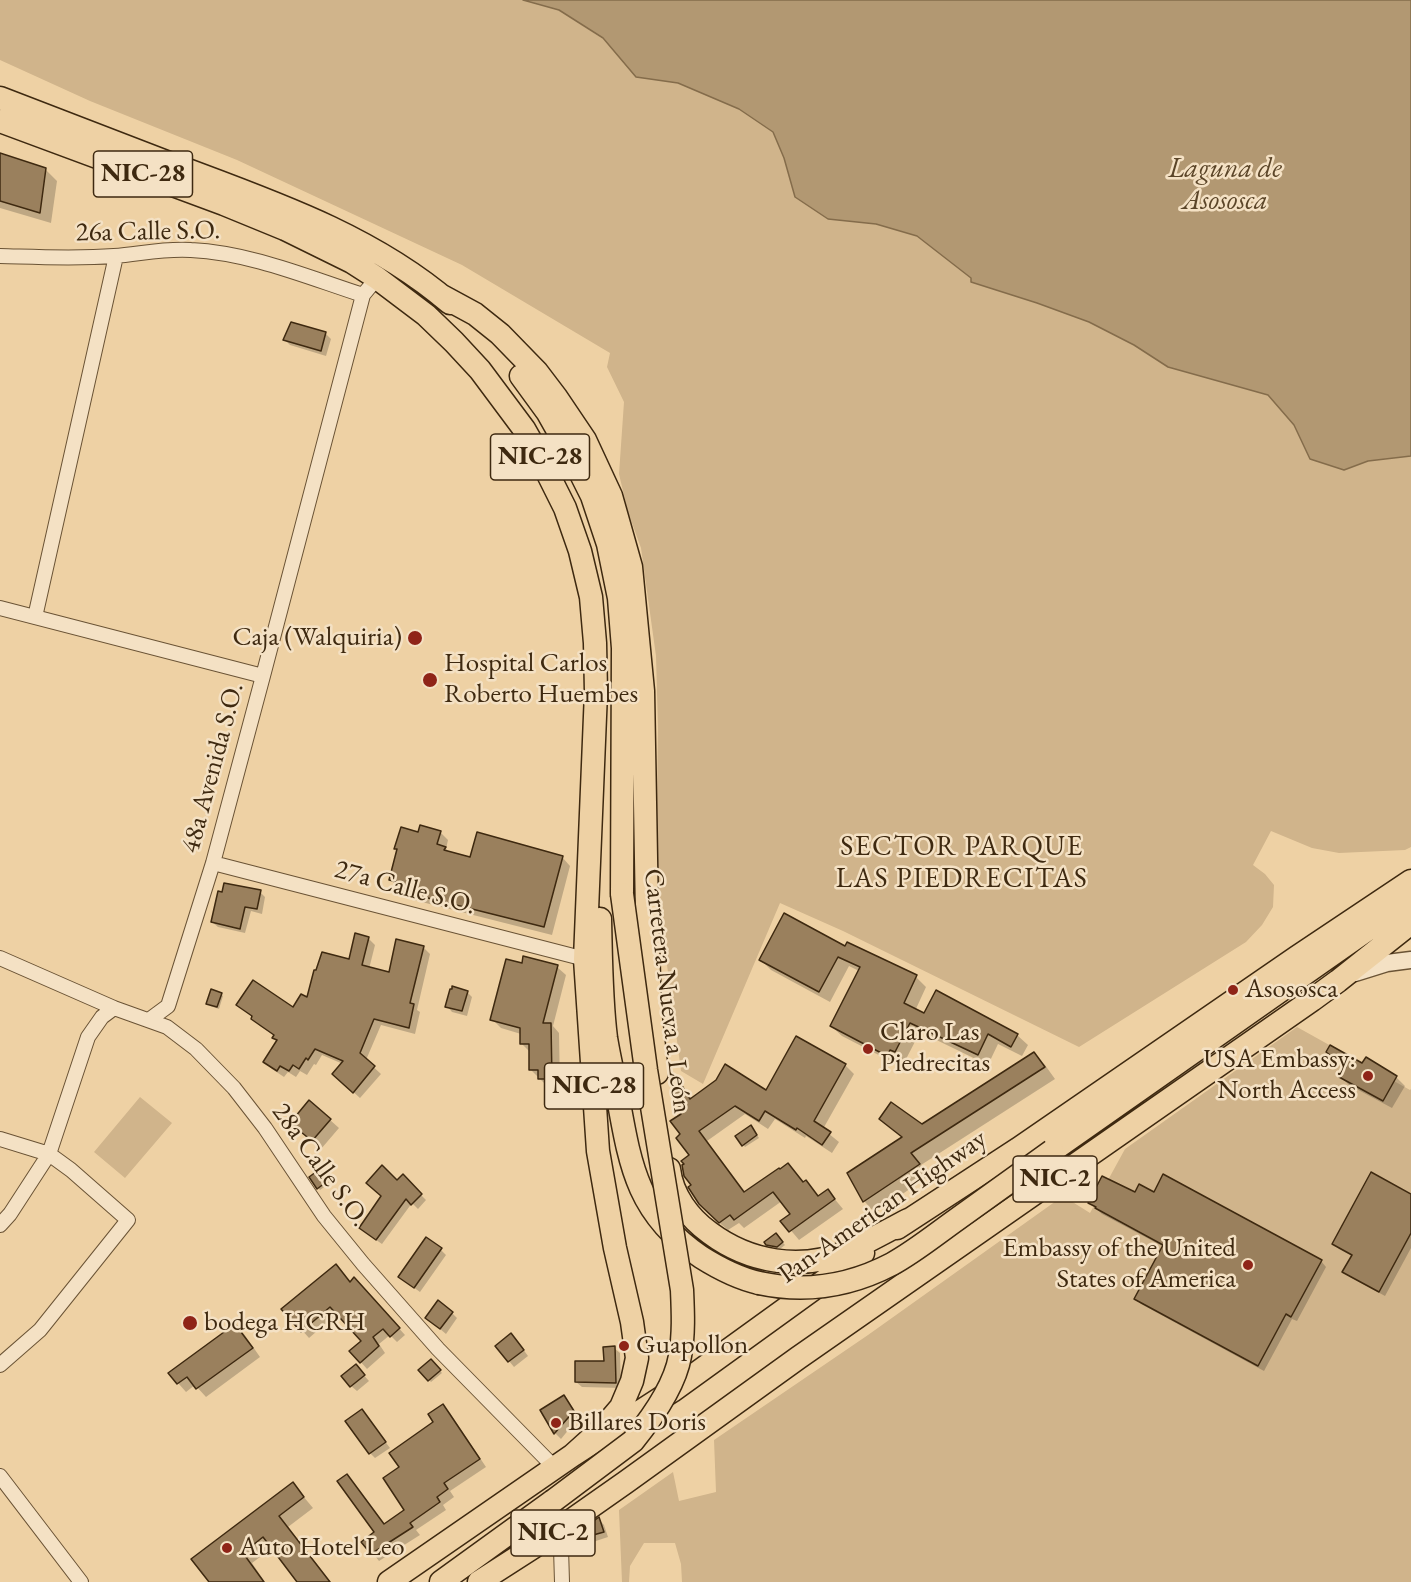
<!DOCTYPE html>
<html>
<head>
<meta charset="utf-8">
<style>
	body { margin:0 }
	canvas { display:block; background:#eed1a4 }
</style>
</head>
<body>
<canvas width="1411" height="1582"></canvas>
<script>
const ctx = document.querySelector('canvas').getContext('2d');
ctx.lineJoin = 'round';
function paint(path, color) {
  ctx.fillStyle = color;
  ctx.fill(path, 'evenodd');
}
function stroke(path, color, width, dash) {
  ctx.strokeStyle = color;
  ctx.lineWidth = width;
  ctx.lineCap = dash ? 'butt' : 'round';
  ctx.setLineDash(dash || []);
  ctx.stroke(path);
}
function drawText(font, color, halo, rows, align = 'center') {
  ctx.font = font + ' "EB Garamond",serif';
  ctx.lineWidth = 5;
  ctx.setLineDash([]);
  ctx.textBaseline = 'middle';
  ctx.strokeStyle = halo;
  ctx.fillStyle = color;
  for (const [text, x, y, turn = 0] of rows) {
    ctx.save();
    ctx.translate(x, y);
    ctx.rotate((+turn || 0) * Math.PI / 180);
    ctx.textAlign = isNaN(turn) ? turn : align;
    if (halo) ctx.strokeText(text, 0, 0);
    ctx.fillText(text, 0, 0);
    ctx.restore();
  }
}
paint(new Path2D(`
	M0,0h523l36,10 44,29 33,37 42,7 61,26 35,23 10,26 44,61 48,5 41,12 54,42 118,44 45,23 34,22 101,28 26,30 16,34 33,11 24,-9 43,-5v391l-6,3 -66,3 -27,-5 -41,-17 -18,34 12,9 9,11 -1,22 -11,18 -16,17 -167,105 -236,-116 -63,-28 -77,181 -22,-13 -19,-144 -6,-67 2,-131 -2,-73 -15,-108 -13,-36 -9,-38 5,-72 -17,-35 3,-14 -148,-88 -225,-105 -147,-59 -90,-41z
	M1297,1027l113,63 1,-1v105l-41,-22 -38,72 20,11 -9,17 36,20 32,-59v349h-729l-1,-18 -6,-21h-31l-14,23 -1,16h-7l-3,-72 54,-38 6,29 37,-9 -2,-52 154,-105 195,-139 27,17 35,-64zM1163,1175l116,153 -21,38 -124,-67 49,-43 -64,-34 20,-37 15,7z
	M140,1097l32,26 -47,55 -31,-26z`), '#d0b48b');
const water = new Path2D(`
	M523,0h888v456l-43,5 -24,9 -34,-11 -16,-34 -26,-30 -100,-28 -34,-22 -45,-23 -52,-19 -66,-21v-4l-54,-42 -41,-12 -48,-5 -33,-22 -11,-39 -11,-26 -34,-23 -61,-26 -42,-6 -33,-39 -44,-28z`);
paint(water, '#b29872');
stroke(water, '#846c4b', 1.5);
paint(new Path2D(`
	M0,155l45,14 12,12 -6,42 -51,-15z
	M325,333l6,6 -5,17 -36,-11 -5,-5z
	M440,832l8,8 -2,9 5,5 20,5 91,-2 8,9 -18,69 -142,-36 -9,-9 1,-1 -3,-1 -9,-9 8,-29 -2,-2 23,-14z
	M260,892l5,5 -3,17 -11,-3 -6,22 -27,-6 -6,-5z
	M368,938l7,7 -6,24 21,5 33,-27 7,7 -13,56 3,2 -5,22 -34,-9 -15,35 15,14 -21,24 -19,-17 2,-17 -21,-9 -6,10 -2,-1 -7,11 -7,-4 -4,6 -8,-5 -4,5 -12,-8 -7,-7 13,-21 -4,-4 1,-1 -15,-10 -7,-7v-1l-15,-13 56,4 14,-9 42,-39z
	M846,948l70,29 10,10 -11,24 9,4 93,20 11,10 -6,11 -24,-12 -10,21 -68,-33 -15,29 -4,-2 -3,6 -56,-29 -11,-10 28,-55 -10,-5 -19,36 -59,-32 -10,-10z
	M523,965l34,2 9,8 -13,51 6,7 1,54h-12l-18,-18v-17l-9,-9v-9l-20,-6 -9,-9z
	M467,992l5,5 -5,19 -15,-4 -5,-6z
	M221,994l2,2 -4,13 -9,-3 -2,-3z
	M1328,1052l68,25 9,9 -13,22 -43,-23 -8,-8 6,-9z
	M1033,1054l12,11 10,14 -134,86 9,10 -55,38 -10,-11 -16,-29 54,-35 -22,-19 41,7z
	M845,1065l9,9 -31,55 16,13 -7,11 -26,-17 -1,2 -30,-19 -7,10 -23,-15 -38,27 39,52 42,-28 31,32 9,-6 15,18 -44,31 -16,-19 9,-7 -10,-13 -38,27 -5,-5 -11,7 -12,-10 -23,-35 -2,-29 -9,-22 1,-20 -2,-28 11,13 74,-7z
	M310,1102l29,26 -18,21 -21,-18z
	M753,1129l6,9 -14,9 -8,-11z
	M322,1173l8,10 -10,7 -9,-12z
	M403,1177l23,23 -8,9 -6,-6 -30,41 -16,-11 32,-51z
	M1136,1194l185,67 5,6 -29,54 -5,-2 -28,52 -123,-67 -5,-5 28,-52 -62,-33 -12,-11z
	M1411,1195v53l-26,48 -35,-19 -6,-5 8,-16 -13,-7 -5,-5z
	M776,1235l9,10 -5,4 -10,-2 -4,-5z
	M441,1250l5,5 -26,37 -14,-10z
	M336,1266l15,17 10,3 44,49 -8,7 -7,-7 -11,9 6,9 -18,16 -16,-18 12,-10 -25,-28 -29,25 -26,-29z
	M452,1313l5,5 -11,16 -19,-16z
	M235,1326l9,8 16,23 -54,40 -11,-12 -9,7 -8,-9z
	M517,1341l11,15 -14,11 -5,-6z
	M614,1348l6,5 1,35 -39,-1 -6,-5 30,-19z
	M431,1361l11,12 -11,9 -11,-12z
	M361,1372l8,9 -12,10 -6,-5z
	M564,1397l5,5 10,15 -18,22 -5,-5 -14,-23z
	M442,1406l8,7 36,54 -36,24 4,6 -11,8 3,5 -30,20 4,5 -41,26 -15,-19 12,-10 -29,-56 7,7 31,42 21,-15 -5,-42 34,-45z
	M362,1411l28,37 -15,10 -5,-5z
	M293,1484l20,24 -25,19 43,55h-32l-27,-34 -20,15 13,19h-54z
	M599,1519l5,6 4,12 -15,5 -6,-5 -2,-8z`), '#0003');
const building = new Path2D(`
	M0,153l46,15 -6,45 -40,-12z
	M291,322l35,10 -5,19 -38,-11z
	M420,825l21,6 -4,13 9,3 -2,3 26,7 7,-25 86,24 -19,71 -144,-36 2,-8 -13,-3 8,-31h-3l7,-22 17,5z
	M224,883l37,7 -4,19 -12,-2 -5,22 -29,-7 7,-31 4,1z
	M784,913l61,33 2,-4 70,33 -13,28 20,10 12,-23 82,44 -7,13 -23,-13 -10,21 -68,-32 -15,29 -5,-2 -3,6 -57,-30 30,-59 -22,-10 -19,35 -60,-32z
	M355,933l14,4 -7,28 27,7 7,-33 28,7 -14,57 4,1 -5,24 -35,-9 -14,34 15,13 -22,27 -21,-19 11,-13 -28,-12 -7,11 -2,-2 -7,11 -6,-4 -4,6 -9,-5 -3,5 -14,-9 14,-22 -5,-2 2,-3 -23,-16 1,-3 -16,-11 17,-25 40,27 8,-13 6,3 7,-27h2l6,-18 27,7z
	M523,956l35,9 -15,58h8l1,56h-14v-9h-9v-26h-9v-16l-30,-8 16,-61 16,4z
	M452,986l16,5 -6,20 -17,-4 5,-18h2z
	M211,989l11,4 -5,14 -11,-3z
	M796,1036l50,28 -32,57 17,11 -9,13 -25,-17 -1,2 -31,-19 -6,10 -24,-15 -36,25 45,61 35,-24 1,1 8,-6 15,19 3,-2 12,16 10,-7 7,10 -46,33 -9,-11 10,-7 -17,-22 -39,28 -4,-5 -11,8 -20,-19 -11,-17 3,-2 -7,-9 -2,-11 2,-1 -3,-3 8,-6 -13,-17 4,-4 -10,-13 11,-7 -4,-6 3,-2 -9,-15 10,-7 9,15 26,-19 9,-16 41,26z
	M1330,1045l32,18 4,-6 31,19 -14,25 -44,-24 7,-10 -20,-15z
	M1034,1052l11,15 -134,86 9,11 -57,38 -16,-29 55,-36 -23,-18 12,-17 31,22z
	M309,1100l22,19 -19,22 -22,-18z
	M751,1125l6,10 -15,11 -7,-10z
	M382,1165l15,15 6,-6 19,20 -11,11 -5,-6 -30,41 -17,-12 22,-32 -15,-13z
	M320,1169l9,11 -12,9 -8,-12z
	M1371,1172l40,22v39l-32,59 -37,-20 10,-17 -20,-11z
	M1163,1174l159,86 -31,57 -5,-3 -28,52 -124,-67 29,-54 -68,-37 1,-1 -8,-4 14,-27 33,16 4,-8 15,8z
	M776,1233l7,9 -6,5 -11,-2 -2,-3z
	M426,1237l16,11 -28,40 -16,-11z
	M336,1264l14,18 4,-5 46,51 -10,9 -7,-8 -10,8 6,9 -19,17 -11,-12 12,-10 -31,-34 -29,25 -20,-23z
	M438,1300l15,12 -13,17 -15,-11z
	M235,1324l18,24 -57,41 -9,-12 -10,7 -9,-11z
	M511,1333l13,17 -16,12 -13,-16z
	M615,1346l1,37 -41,-1v-21h29l-1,-14z
	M431,1359l10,11 -13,11 -10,-11z
	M356,1364l9,11 -15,12 -9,-11z
	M564,1395l10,16 -20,23 -14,-24z
	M443,1404l37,55 -36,24 4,6 -11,8 3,5 -30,21 3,4 -42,27 -10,-12 13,-10 -37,-51 10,-7 37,50 20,-14 -21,-32 16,-11 -10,-14 44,-31 -5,-8z
	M362,1409l24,33 -17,12 -24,-33z
	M293,1482l11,15 -25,19 51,66h-33l-34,-45 -20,16 21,29h-55l-18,-23z
	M599,1517l5,15 -18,5 -3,-8z`);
paint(building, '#9a805d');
stroke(building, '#3e2910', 1.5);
const minor = new Path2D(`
	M0,256c38,1 76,3 114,0 26,-2 51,-8 77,-6 60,3 116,27 172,45
	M0,608l263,68
	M35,617l81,-361
	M213,863l372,96
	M0,958l114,50 53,19 29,22 38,39 31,40 59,88 39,48 75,85 117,119
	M149,1020l19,-14 45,-143 50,-187 100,-381 14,-17
	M0,1139l49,15 22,16 57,50 -88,110 -40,35
	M0,1225l10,-11 39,-60 39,-117 14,-20 12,-9
	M0,1476l81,106
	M553,1533l8,15 1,34`);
const tertiary = new Path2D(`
	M1355,973l32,-10 24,-3`);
const trunk = new Path2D(`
	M0,98c58,22 116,45 174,67 96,36 197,70 276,138
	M0,121l224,83 61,25 67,33 25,16 49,37 28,27 26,28 44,59 13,23 28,56 15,43 11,46 4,46 1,49 -11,267 13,192 17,97 17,74 5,36 -5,23 -11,26 -17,20 -31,28
	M440,295l35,19 25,20 37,38 19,25 29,43 26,56 20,71 12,124 4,223 3,97 7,62
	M521,376l27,37 22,39 22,44 16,48 11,54 4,50 -1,246
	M600,919c1,40 1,80 6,119 3,18 7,36 11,54 13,72 19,121 84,165 19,12 36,21 58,26
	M1052,1151l359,-252
	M669,1169c3,26 20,49 41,64 39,29 90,38 136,19 21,-10 41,-21 62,-32
	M897,1228l121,-79 279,-192 114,-76
	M389,1582l184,-127 99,-64 191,-138
	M441,1582l112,-81
	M479,1582l53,-34 94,-66 172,-124 514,-358 26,-19 73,-58`);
stroke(minor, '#6a5335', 16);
stroke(tertiary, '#6a5335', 19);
stroke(trunk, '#3e2910', 25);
stroke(minor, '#f4e1c4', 14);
stroke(tertiary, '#f4e1c4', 16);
stroke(trunk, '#eed1a4', 22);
const trunkBridge = new Path2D(`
	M759,1283c46,10 91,3 133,-19 22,-12 43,-29 64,-44 32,-23 64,-46 96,-69
	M553,1501l80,-60c18,-22 42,-56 47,-85 4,-22 3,-44 2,-66l-36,-220 -24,-176`);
stroke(trunkBridge, '#3e2910', 25, []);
stroke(trunkBridge, '#eed1a4', 22);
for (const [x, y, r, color] of [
	[415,638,8,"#8f2418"],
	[430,680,8,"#8f2418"],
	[1233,990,6,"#8f2418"],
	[868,1049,6,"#8f2418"],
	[1368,1076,6,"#8f2418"],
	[1248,1265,6,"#8f2418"],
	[190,1323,8,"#8f2418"],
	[624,1346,6,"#8f2418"],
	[556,1423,6,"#8f2418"],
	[227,1548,6,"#8f2418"]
]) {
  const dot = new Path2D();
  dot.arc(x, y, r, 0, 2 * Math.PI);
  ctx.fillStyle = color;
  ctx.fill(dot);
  stroke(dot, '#f4e1c4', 2);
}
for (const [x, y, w] of [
	[143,174,99],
	[540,457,99],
	[594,1086,99],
	[1055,1179,84],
	[553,1533,84]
]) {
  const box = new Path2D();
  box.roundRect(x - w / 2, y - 23, w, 46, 4.5);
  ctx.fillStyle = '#f4e1c4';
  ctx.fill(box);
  stroke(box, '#3e2910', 1.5);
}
drawText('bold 26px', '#3e2910', null, [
	["NIC-28",143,174],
	["NIC-28",540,457],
	["NIC-28",594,1086],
	["NIC-2",1055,1179],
	["NIC-2",553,1533]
]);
drawText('27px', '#3e2910', '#f4e1c4', [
	["26a Calle S.O.",148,232,-1],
	["48a Avenida S.O.",213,768,-75],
	["27a Calle S.O.",405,888,15],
	["Carretera Nueva a León",667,991,83],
	["28a Calle S.O.",320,1165,54],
	["Pan-American Highway",883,1207,-35]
]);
drawText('27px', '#3e2910', '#f4e1c4', [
	["Caja (Walquiria)",402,638,"right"],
	["Hospital Carlos",444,664],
	["Roberto Huembes",444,695],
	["Asososca",1245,990],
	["Claro Las",880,1033],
	["Piedrecitas",880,1064],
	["USA Embassy:",1356,1060,"right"],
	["North Access",1356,1091,"right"],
	["Embassy of the United",1236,1249,"right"],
	["States of America",1236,1280,"right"],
	["bodega HCRH",204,1323],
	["Guapollon",636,1346],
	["Billares Doris",568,1423],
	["Auto Hotel Leo",239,1548]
], 'left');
drawText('italic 28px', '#5b4528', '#f4e1c4', [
	["Laguna de",1225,169],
	["Asososca",1225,201]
]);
ctx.letterSpacing = '1.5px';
drawText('28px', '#3e2910', '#f4e1c4', [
	["SECTOR PARQUE",962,847],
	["LAS PIEDRECITAS",962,879]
]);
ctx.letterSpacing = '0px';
</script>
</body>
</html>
